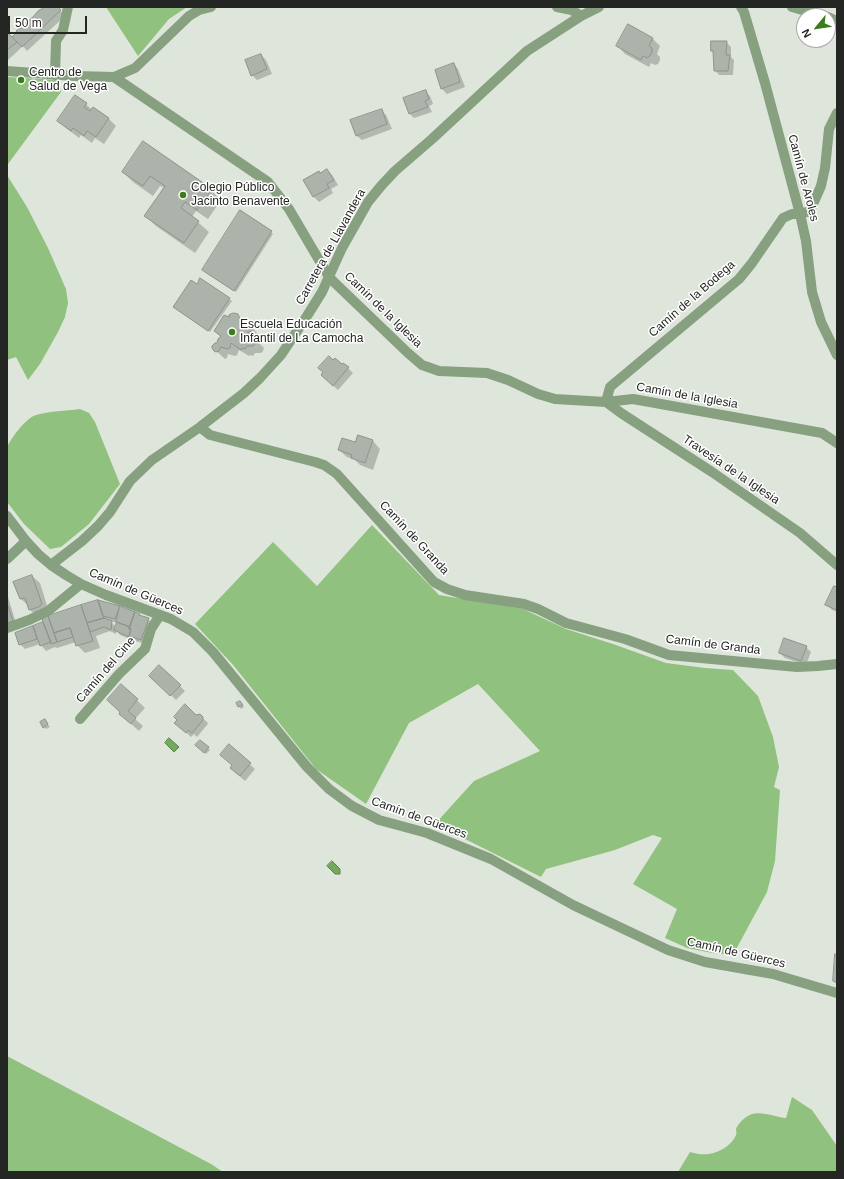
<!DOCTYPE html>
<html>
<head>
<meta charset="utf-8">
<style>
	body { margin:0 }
	#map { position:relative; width:844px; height:1179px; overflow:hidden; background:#dee6dc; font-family:Helvetica,sans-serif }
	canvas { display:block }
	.frame { position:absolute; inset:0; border:8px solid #242623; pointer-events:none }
	.north { position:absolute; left:796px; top:8px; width:40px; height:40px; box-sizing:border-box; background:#fff; border:1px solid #a7a8a7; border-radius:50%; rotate:241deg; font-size:11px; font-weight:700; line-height:16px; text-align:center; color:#242623 }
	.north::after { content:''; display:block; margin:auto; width:14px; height:18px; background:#3b7d1d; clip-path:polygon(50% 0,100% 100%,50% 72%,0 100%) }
	.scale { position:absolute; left:8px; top:16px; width:79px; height:18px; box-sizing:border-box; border:2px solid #242623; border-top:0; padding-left:5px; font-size:12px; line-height:14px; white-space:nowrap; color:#242623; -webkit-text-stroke:3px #fff; paint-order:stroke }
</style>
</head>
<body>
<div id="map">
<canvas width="844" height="1179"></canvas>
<div class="frame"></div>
<div class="north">N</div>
<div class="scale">50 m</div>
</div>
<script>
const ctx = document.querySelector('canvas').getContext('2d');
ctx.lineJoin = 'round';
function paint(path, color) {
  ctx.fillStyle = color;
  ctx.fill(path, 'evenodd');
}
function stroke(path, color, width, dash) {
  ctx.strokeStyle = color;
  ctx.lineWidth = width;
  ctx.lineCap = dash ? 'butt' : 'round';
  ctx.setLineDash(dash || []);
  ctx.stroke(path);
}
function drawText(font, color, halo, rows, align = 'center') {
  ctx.font = font + ' Helvetica,sans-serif';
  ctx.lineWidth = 3;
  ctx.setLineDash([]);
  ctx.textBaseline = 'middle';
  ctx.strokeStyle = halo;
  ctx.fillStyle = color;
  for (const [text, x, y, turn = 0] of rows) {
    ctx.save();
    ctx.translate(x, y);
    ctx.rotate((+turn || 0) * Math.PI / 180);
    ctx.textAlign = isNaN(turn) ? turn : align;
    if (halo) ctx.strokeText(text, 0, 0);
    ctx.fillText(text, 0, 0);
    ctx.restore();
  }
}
paint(new Path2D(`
	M106,7h81l-18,12 -31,37z
	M7,77l52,3 2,12 -53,72z
	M7,175l20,32 21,41 18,41 2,14 -3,14 -7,15 -18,32 -12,16 -12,-23 -9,3z
	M80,409l9,4 6,9 25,62 -31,40 -28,23 -11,2 -26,-25 -17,-22v-55c4,-9 19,-29 29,-32 14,-4 29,-4 44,-6z
	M372,525l67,70 84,14 43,20 47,15 53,19 39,5 28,2 25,26 15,41 6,30 -5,20 6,3 -5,71 -8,31 -34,63 -21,-2 -25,-5 -22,-10 12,-29 -44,-25 29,-46 -9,-3 -38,15 -69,19 -5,8 -106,-53 39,-43 66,-30 -62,-67 -69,39 -43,81 -50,-35 -82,-103 -39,-42 78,-82 44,44z
	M7,1056l204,108 12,8h-216z
	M792,1097l20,13 25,36v26h-159l12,-20c14,4 24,3 36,-5 4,-3 8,-7 10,-12 1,-2 0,-4 0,-6 2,-6 10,-13 16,-15 10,-3 24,3 34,4z`), '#90c17e');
const water = new Path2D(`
	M169,738l10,9 -5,5 -9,-9z
	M332,861l8,8v5h-5l-8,-8z`);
paint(water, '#71aa5c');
stroke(water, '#5a824b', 1);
paint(new Path2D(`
	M57,7l8,9 -38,35 -4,-5 -16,15v-27l5,4 6,-6 -1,-1 10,-7z
	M652,38l8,8 -3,8 3,3v3l-2,4 -3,1 -4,-2 -2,4 -24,-13 -7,-8z
	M726,42l5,5v10l3,3 -1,15h-14l-4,-5 -1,-17 -2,-2z
	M261,55l5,5 6,14 -15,6 -5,-5z
	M454,64l4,5 7,18 -18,7 -5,-5 -6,-19z
	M425,91l5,5 3,8 -4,2 3,6 -18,6 -5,-5z
	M86,104l6,6 1,-2 16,11 7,7 -12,18 -9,-6 -3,5 -11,-8 -2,3 -13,-10 -8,-7z
	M381,110l5,5 6,14 -30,11 -5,-4z
	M143,143l68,47 10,10 -13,19 -12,-8 -4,6 17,15 -14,21 -39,-27 -10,-10 19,-28 -5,-2 -7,10 -20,-14 -10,-10z
	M327,170l5,5 6,10 -7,4 2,4 -14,9 -5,-5 -10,-17z
	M240,212l33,22 -37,58 -31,-20z
	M197,285l32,14 3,2 -22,31 -34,-23z
	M237,315l8,8h3l10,11 1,3 -3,3 8,8 -1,3 -2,2h-6l-2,3 -3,-1 -1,1 -10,-6 -2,5 -2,1 -7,-2 -1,4 -2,1 -12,-11 5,-4 3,-7 -6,-6 14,-12z
	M333,361l9,5 2,-2 9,9 -15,17 -11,-10z
	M373,441l7,8 -7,21 -13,-5 -5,-5 -8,-3 -8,-7 17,-7z
	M32,576l8,7 9,29 -11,5 -8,-7 -1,-4 -8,-7 -7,-16z
	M837,588v24l-5,-2 -5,-5z
	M7,594l10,32 -10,3z
	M98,601l41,13 3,3 6,2 5,5 -7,20 -11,-3 -15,-6 -4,-5v4l-6,-3 -14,5 4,12 -15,5 -8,-8 -1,-3 -19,6 -2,-1 -9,4 -6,-7 -15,5 -5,-5 -4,-11 28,-10 -1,-4zM110,621l8,2 -2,4z
	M806,647l5,5 -5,13 -21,-7 -5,-5z
	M151,676l29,10 5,5 -9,9z
	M121,685l24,23 -10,11 8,7 -4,5 -19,-17 1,-2z
	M237,704h5l2,3 -3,2z
	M199,715l9,8 -1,2 -10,12 -3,-3 -3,3 -11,-10 16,-11z
	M45,720l5,7 -4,2 -2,-2z
	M200,741l10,9 -4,4 -10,-9z
	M229,746l26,23 -10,12 -9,-8 -3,-8z`), '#0003');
const building = new Path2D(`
	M42,7h16l3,3 -20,19 -9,-11 7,-8h1l3,-2z
	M32,18l9,11 -19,18 -10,-10 5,-5 -1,-1 4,-3 1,1 5,-7 1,1z
	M628,24l25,14 -4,8 3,2v4l-2,4 -3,2 -4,-2 -2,4 -25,-14z
	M7,32l10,10 -10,8z
	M711,41h16l-1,14h4l-2,16h-14l-1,-20h-2z
	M261,54l6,15 -16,7 -6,-16z
	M454,63l6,19 -19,7 -6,-19z
	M426,90l3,9 -4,2 3,6 -19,7 -6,-16z
	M75,95l12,8 -3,4 6,4 3,-4 16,11 -13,19 -9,-6 -3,5 -11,-8 -2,3 -14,-10z
	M382,109l5,15 -31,12 -6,-16z
	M143,141l69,48 -15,21 -12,-8 -4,6 18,13 -15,22 -40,-27 21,-30 -15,-10 -7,10 -21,-14z
	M327,169l7,11 -7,4 2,4 -16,9 -10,-17 16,-9 1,2z
	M240,210l32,21 -38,60 -32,-21z
	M200,278l30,20 -22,33 -35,-24 18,-27 6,4z
	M234,313l4,1 4,9 6,-1 3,3 1,4 -2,3 -3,1 4,3h3l2,3v4l-3,3h-6l-2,3 -3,-1 -1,2 -10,-7 -1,5 -3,1 -6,-2 -2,4 -3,1 -2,-1 -2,-3v-2l3,-3h2l1,-4 3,-3 -7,-5 10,-16 5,2v-2z
	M329,356l4,4 2,-2 7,6 1,-1 6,4 -16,19 -12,-11 2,-3 -5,-4z
	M358,435l15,5 -8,23 -14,-5 1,-3 -14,-5 4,-12 13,4z
	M32,575l10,29 -3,3 -10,3 -4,-12 -5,1 -7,-17z
	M834,586l3,1v23l-12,-5z
	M98,600l22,6 -5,13 -12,-3z
	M98,600l6,18 -17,5 -6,-18z
	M81,605l12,36 -17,5 -6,-18 -16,5 -6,-17z
	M7,606h1l5,15 -6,2z
	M120,606l15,6 -5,15 -14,-5z
	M135,612l5,2 -1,1 10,3 -8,22 -12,-4 2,-7h-2z
	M48,616l9,26 -6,2 -9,-25z
	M104,618l8,3 -1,9 -7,-3 -14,5 -3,-9z
	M43,622l8,20 -11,4 -7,-20z
	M117,622l13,5 -1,2h2l-2,8 -15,-7z
	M33,626l4,13 -18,6 -4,-12z
	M70,628l3,9 -16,5 -3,-9z
	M784,638l23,8 -6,15 -22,-8z
	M159,665l22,20 -11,11 -21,-20z
	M121,684l17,15 -10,12 8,7 -5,6 -12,-10 1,-2 -13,-12z
	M240,701l3,4 -5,2 -2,-4z
	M185,704l11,11 4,-1 3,3v3l-11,13 -4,-3 -2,3 -12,-10 3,-3 -3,-3z
	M45,719l3,5 -5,4 -3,-6z
	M200,740l9,7 -5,6 -9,-8z
	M229,744l22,19 -11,13 -10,-8 2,-3 -12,-10z
	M835,954l2,1v28l-4,-2z`);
paint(building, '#acb3aa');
stroke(building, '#8d948b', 1);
stroke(new Path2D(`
	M557,7l15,3 9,6
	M741,7l3,5 21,71 35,131 6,27 6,51 9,30 16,33
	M792,7l31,9
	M828,17l9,4
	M7,71l68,5 39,1 154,105 21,27 40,68 7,7 72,69 14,12 17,6 48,2 21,7 30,14 17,5 51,3 27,-3 189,34 15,10
	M55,75l1,-34 7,-11 5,-23
	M114,77l21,-9 54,-52 10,-6 12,-3
	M606,402l4,-15 129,-108 13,-16 31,-45 9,-4h8l10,-3 11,-25 4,-18 4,-39 8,-16
	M606,402l15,11 91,59 88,61 37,32
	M200,427l10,8 105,27 9,3 13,9 97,108 13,7 18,6 59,9 14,5 28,14 59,16 44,16 128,12 21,-1 19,-2
	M7,516l19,25 12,13 13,11 15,10 15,9 25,11 65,24 22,13 20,20 94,115 22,22 23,17 27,14 48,13 64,26 82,46 95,45 37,12 68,12 64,19
	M7,559l19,-18
	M51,565l31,-24 16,-15 12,-14 20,-31 22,-21 48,-33 44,-34 16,-15 21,-23 26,-39 15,-24 20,-44 26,-46 13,-16 14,-15 37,-32 95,-88 54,-35 18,-9
	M7,628l22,-8 19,-9 33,-27
	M80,719l39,-45 26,-25 6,-20 9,-14`), '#87a07f', 10);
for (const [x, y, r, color] of [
	[21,80,4,"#3b7d1d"],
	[183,195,4,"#3b7d1d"],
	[232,332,4,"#3b7d1d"]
]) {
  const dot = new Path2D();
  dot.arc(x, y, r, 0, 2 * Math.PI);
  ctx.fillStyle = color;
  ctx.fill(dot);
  stroke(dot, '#fff', 1.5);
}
drawText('12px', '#242623', '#fff', [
	["Centro de",29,73],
	["Salud de Vega",29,87],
	["Colegio Público",191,188],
	["Jacinto Benavente",191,202],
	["Escuela Educación",240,325],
	["Infantil de La Camocha",240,339]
], 'left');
drawText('12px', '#242623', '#fff', [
	["Camín de Aroles",803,178,75],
	["Carretera de Llavandera",331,247,-61],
	["Camín de la Bodega",692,299,-41],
	["Camín de la Iglesia",383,310,44],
	["Camín de la Iglesia",687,396,10],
	["Travesía de la Iglesia",731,470,34],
	["Camín de Granda",414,538,47],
	["Camín de Güerces",136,592,23],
	["Camín de Granda",713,645,7],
	["Camín del Cine",106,670,-49],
	["Camín de Güerces",419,818,20],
	["Camín de Güerces",736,953,13]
]);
</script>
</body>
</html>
